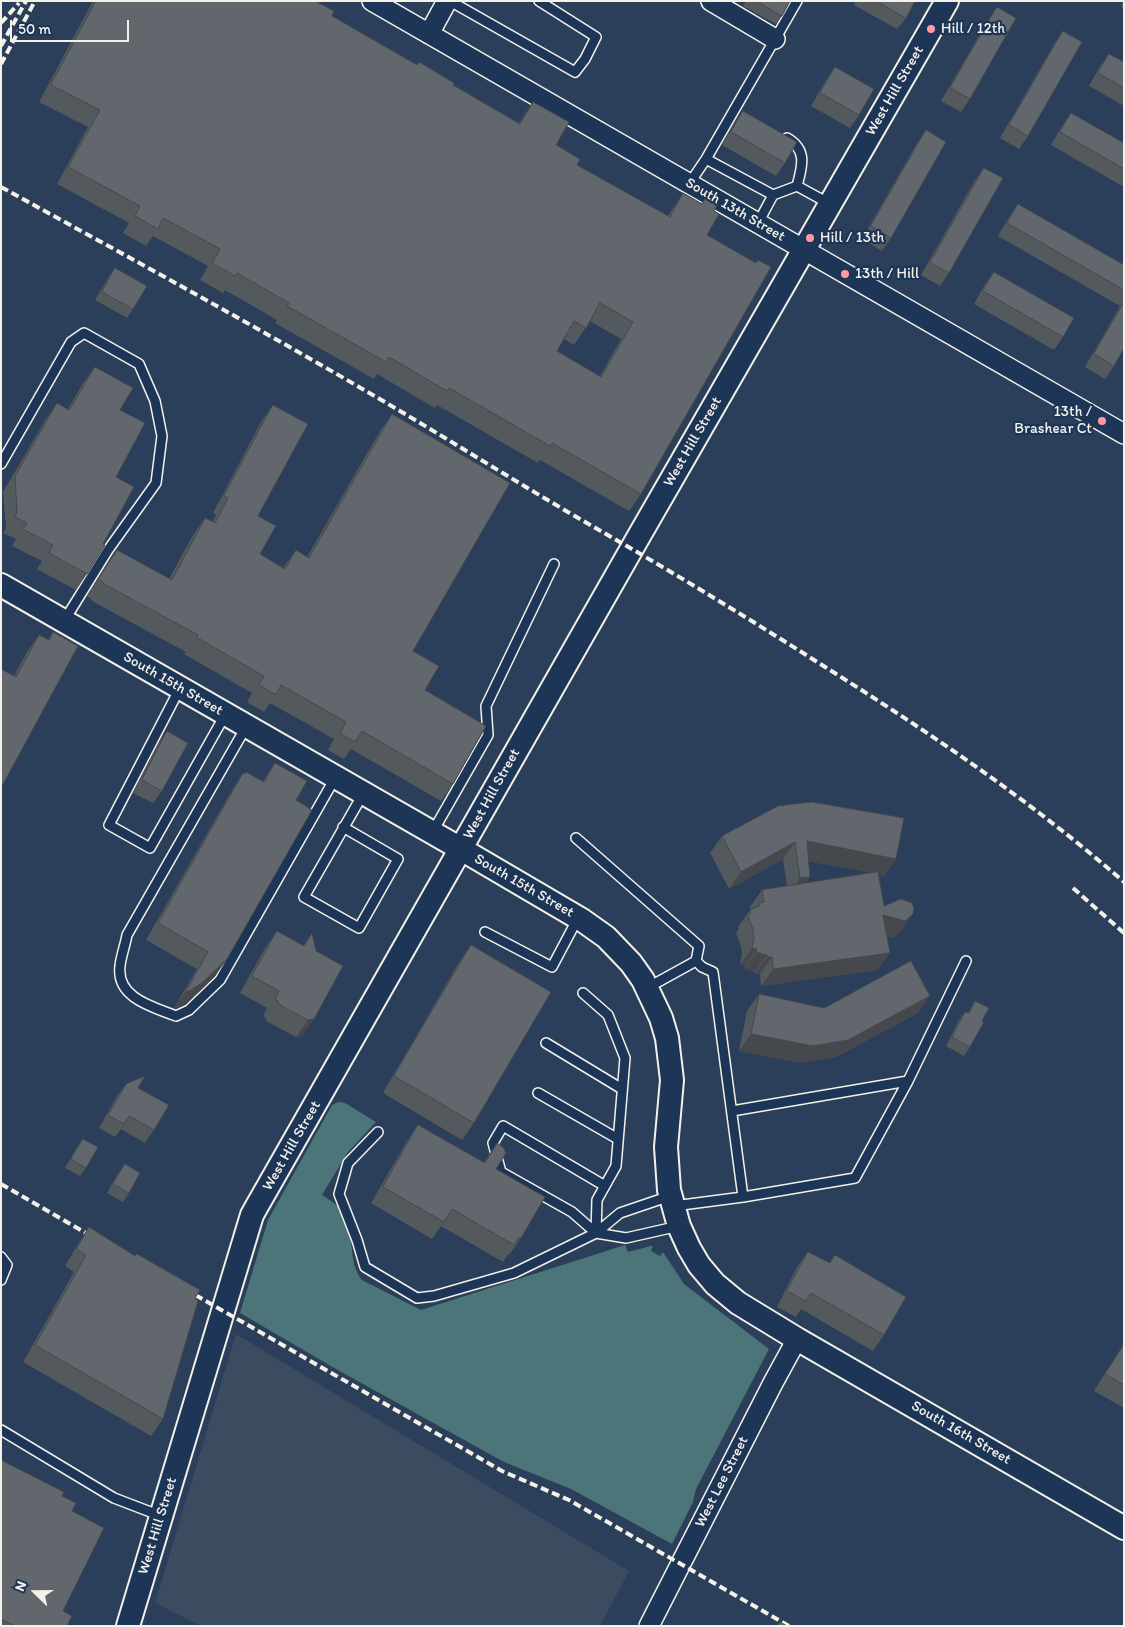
<!DOCTYPE html>
<html>
<head>
<meta charset="utf-8">
<style>
	body { margin:0 }
	#map { position:relative; width:1125px; height:1627px; overflow:hidden; background:#2b3f5b; font-family:Itim,sans-serif }
	canvas { display:block }
	.frame { position:absolute; inset:0; border:2px solid #f4f1e8; pointer-events:none }
	.north { position:absolute; left:10px; top:1567px; width:50px; height:50px; -webkit-text-stroke:4px #1d3557; paint-order:stroke; rotate:292deg; font-size:14px; font-weight:700; line-height:20px; text-align:center; color:#f4f1e8 }
	.north::after { content:''; display:block; margin:auto; width:18px; height:22px; background:#f4f1e8; clip-path:polygon(50% 0,100% 100%,50% 72%,0 100%) }
	.scale { position:absolute; left:10px; top:20px; width:119px; height:22px; box-sizing:border-box; border:2px solid #f4f1e8; border-top:0; padding-left:6px; font-size:15px; line-height:18px; white-space:nowrap; color:#f4f1e8; -webkit-text-stroke:4px #1d3557; paint-order:stroke }
</style>
</head>
<body>
<div id="map">
<canvas width="1125" height="1627"></canvas>
<div class="frame"></div>
<div class="north">N</div>
<div class="scale">50 m</div>
</div>
<script>
const ctx = document.querySelector('canvas').getContext('2d');
ctx.lineJoin = 'round';
function paint(path, color) {
  ctx.fillStyle = color;
  ctx.fill(path, 'evenodd');
}
function stroke(path, color, width, dash) {
  ctx.strokeStyle = color;
  ctx.lineWidth = width;
  ctx.lineCap = dash ? 'butt' : 'round';
  ctx.setLineDash(dash || []);
  ctx.stroke(path);
}
function drawText(font, color, halo, rows, align = 'center') {
  ctx.font = font + ' Itim,sans-serif';
  ctx.lineWidth = 4.5;
  ctx.setLineDash([]);
  ctx.textBaseline = 'middle';
  ctx.strokeStyle = halo;
  ctx.fillStyle = color;
  for (const [text, x, y, turn = 0] of rows) {
    ctx.save();
    ctx.translate(x, y);
    ctx.rotate((+turn || 0) * Math.PI / 180);
    ctx.textAlign = isNaN(turn) ? turn : align;
    if (halo) ctx.strokeText(text, 0, 0);
    ctx.fillText(text, 0, 0);
    ctx.restore();
  }
}
paint(new Path2D(`
	M236,1334l393,237 -29,55h-399l-46,-23z`), '#3c4b60');
paint(new Path2D(`
	M338,1102l7,1 31,19 -28,30 -26,43c6,4 14,9 19,14 16,21 5,52 21,71l59,30 204,-65 3,7 23,-6h2l-2,5 9,5 3,-4 21,32 85,65 -73,140 -3,13 -21,42 -101,-55 -67,-27 -168,-93 -96,-56 28,-93 64,-115z`), '#4c757a');
const service = new Path2D(`
	M450,1l125,71 10,-13 11,-22 -57,-36
	M787,138c21,12 15,29 10,48l33,18
	M706,159l67,36 24,-9
	M689,184l17,-25 91,-158
	M758,223l15,-28
	M1,464l70,-122 13,-9 55,31 16,37 7,35 -6,47 -48,67 -44,71
	M180,688l-71,137 41,23 75,-133
	M246,727l-119,208c-2,11 -6,21 -7,31 -4,32 33,41 56,50l13,-6 31,-30 115,-202
	M343,827l55,32 -39,69 -55,-31 59,-103
	M432,833l56,-98 -2,-29 68,-142
	M576,838l123,108 -3,15
	M485,932l67,35 26,-49
	M647,988l49,-27 6,6 11,5 30,225 112,-19 53,-97 -176,30
	M583,993l25,22 17,43 -9,108 -19,34 -1,33
	M546,1043l76,46
	M908,1081l58,-120
	M538,1093l80,46
	M378,1132l-30,31 -9,31 18,46 8,27 52,31 17,-2 80,-23 82,-40 24,-20 50,-17
	M605,1186l-102,-60 -10,17 8,29 71,40 24,21 30,5 53,-12
	M674,1206l69,-9
	M1,1257l6,8 -6,15
	M1,1430l113,68 47,18`);
const minor = new Path2D(`
	M372,1l752,433
	M711,1l64,38
	M429,34l18,-33
	M649,1626l124,-243 24,-44`);
const tertiary = new Path2D(`
	M1,585l460,264 121,71 24,17 25,26 12,17 18,38 6,20 5,42 -6,67 3,43 10,36 10,22 10,17 16,19 23,19 59,36 327,189
	M128,1626l124,-411 5,-9 382,-670 308,-535`);
stroke(service, '#f4f1e8', 12);
stroke(minor, '#f4f1e8', 22);
stroke(tertiary, '#f4f1e8', 26);
stroke(service, '#1d3557', 9);
stroke(minor, '#1d3557', 19);
stroke(tertiary, '#1d3557', 22);
stroke(new Path2D(`
	M1,23l18,-20
	M1,46l25,-45
	M1,64l34,-63
	M1,187c122,67 245,134 365,204 81,47 159,97 240,143 73,42 145,86 216,131 105,66 208,135 302,217
	M1073,888l51,45
	M1,1184l97,56
	M185,1289l317,182 67,29 220,126`), '#f4f1e8', 4, [8, 4]);
paint(new Path2D(`
	M93,1h222l17,15 187,107 14,-21 23,43 21,20 91,51 15,-23 19,11 4,-7 8,14 -7,24 -66,259 -12,17 -89,-51 -2,3 -101,-58 -2,3 -58,-34 -3,5 -99,-56 2,-3 -52,-30 -2,3 -23,-13 8,-14 -55,-30 -7,10 -23,-13 6,-10 -72,-39 31,-57 -49,-25zM590,321l31,18 -21,37 -43,-25 7,-12 10,6z
	M746,1h44l-8,15 -6,8 -33,-18z
	M856,1h59l-9,17 -9,11 -43,-24z
	M1124,1v12l-3,-8z
	M997,7l-27,92 -9,13 -20,-11 47,-81z
	M1063,31l-35,105 -9,13 -19,-11 54,-94z
	M1109,54l15,8v44l-35,-20 11,-20z
	M835,67l24,48 -9,13 -39,-22 15,-26z
	M743,111l42,52 -9,13 -54,-31 12,-21z
	M1071,113l53,30v44l-73,-42 11,-19z
	M926,130l-35,108 -9,13 -20,-12 55,-96z
	M984,168l-35,105 -9,13 -19,-11 54,-95z
	M1018,204l106,61v83l-10,18 -9,13 -20,-12 35,-61 -122,-70 11,-19z
	M115,268l18,41 -6,9 -32,-18 14,-24z
	M994,272l69,65 -9,13 -80,-46 11,-20z
	M95,367l25,43 -4,67 -29,97 -11,16 -39,-21 5,-8 -30,-15 4,-7 -13,-6 3,-5 -3,-36 43,-73 11,-16 11,6 15,-26z
	M273,405l-15,111 2,38 23,14 13,-18 11,7 73,-126 12,-17 21,237 40,133 -12,17 -90,-52 -7,10 -16,-9 6,-11 -64,-36 -6,9 -17,-10 5,-9 -68,-39 2,-2 -94,-51v-1l-5,-4 18,-29 12,-17 52,29 24,-44 12,-17 7,4 4,-7 -3,-2 48,-91z
	M53,632l-52,156 13,-112 13,-24 12,-17 9,5z
	M167,731l-5,60 -9,12 -20,-10 25,-49z
	M275,763l21,37 -69,159 -12,17 -25,24 -14,9 -2,-1 23,-39 -51,-29 86,-150 11,-17 20,8z
	M778,806l118,53 -12,17 -5,-1 5,31 17,25 -8,7 -6,-2 3,17 -12,17 -117,16 -1,-12h-5v-2l-11,-3 1,-3 -5,-1 2,-11 -1,-8 -5,-13 3,-5 -1,-1 12,-17v-3l12,-17 25,-4 -4,-27 -54,30 -19,-36 12,-17zM809,861l63,12 -66,10z
	M277,931l26,15 9,-13 4,18 27,15 -41,70 -6,1 -30,-16 1,-2 -4,-3 4,-8 -27,-15 25,-45z
	M471,945l3,178 -12,17 -79,-47 76,-131z
	M759,994l65,14 94,5 -82,44 -35,6 -62,-12 8,-40z
	M975,1001l7,20 -12,26 -6,9 -18,-10 13,-26 6,-8 3,1z
	M126,1084l12,4 16,42 -9,13 -24,-14 -6,8 -16,-9 18,-32z
	M418,1125l66,37 13,-19 -1,26 25,69 -12,17 -1,-1 -5,8 -62,-36 -9,13 -61,-36 36,-62z
	M83,1139l3,29 -6,8 -15,-8 12,-21z
	M125,1164l4,29 -6,9 -16,-9 11,-20z
	M89,1227l106,71 -32,121 -12,17 -128,-74 51,-90 -9,-6 13,-22z
	M808,1252l21,11 6,-8 49,80 -11,16 -72,-42 -5,8 -19,-10 20,-40z
	M1124,1343v65l-30,-17z
	M1,1460l61,36 10,15 -9,100 4,15h-66z`), '#54595e');
paint(new Path2D(`
	M807,841l89,18 -12,17 -87,-18z
	M795,842l-12,17 -54,30 12,-17z
	M810,877l-12,17 -10,1 12,-17z
	M913,914l-12,17 -8,7 -22,-6 12,-17z
	M752,948l5,1 -12,17 -5,-1z
	M756,952l11,3 -12,17 -11,-3z
	M890,953l-12,17 -117,16 12,-17z
	M767,957h5l-12,17h-5z
	M227,959l-12,17 -25,24 -14,9 -2,-1 12,-17z
	M930,996l-12,17 -82,44 -35,6 -62,-12 12,-17z
	M314,1019l-12,17 -6,1 12,-17z`), '#45484c');
const building = new Path2D(`
	M96,1h219l19,10 -2,5 85,49 2,-3 35,21 -1,2 67,39 13,-22 36,20 -13,23 24,14 -3,6 93,52 13,-24 19,11 4,-7 12,7 -4,7 5,3 -12,21 49,28 2,-3 13,7 -130,227 -89,-51 -2,3 -101,-58 -2,3 -58,-34 -3,5 -99,-56 2,-3 -52,-30 -2,3 -23,-13 8,-14 -57,-31 -5,11 -23,-13 5,-10 -72,-39 32,-57 -49,-25zM600,303l33,19 -32,55 -44,-26 17,-30 12,7z
	M757,1h33l-8,15z
	M877,1h38l-9,17z
	M997,7l19,11 -46,81 -20,-11z
	M1063,31l19,11 -54,94 -19,-11z
	M1109,54l15,8v26l-26,-15z
	M835,67l39,22 -15,26 -39,-22z
	M743,111l54,31 -12,21 -54,-31z
	M1071,113l53,30v26l-64,-37z
	M926,130l20,12 -55,96 -20,-12z
	M984,168l19,10 -54,95 -19,-10z
	M1018,204l106,61v25l-117,-67z
	M115,268l32,18 -14,23 -31,-17z
	M994,272l80,46 -11,19 -80,-46z
	M1124,302v46l-10,18 -20,-12z
	M95,367l38,21 -13,22 25,13 -29,54 18,10 -31,57 2,1 -18,29 -38,-21 4,-8 -30,-16 4,-6 -12,-6 2,-5 -2,-36 42,-73 12,7z
	M273,405l35,19 -50,92 18,10 -16,28 25,15 11,-19 13,8 83,-144 118,69 -97,168 26,15 -14,24 61,36 -33,58 -91,-53 -7,11 -15,-9 6,-11 -65,-37 -5,10 -17,-10 5,-9 -68,-39 2,-2 -94,-51v-1l-6,-4 19,-29 55,30 33,-62 10,5 13,-25 -4,-2z
	M53,632l25,14 -77,142v-119l15,8 23,-42 10,5z
	M167,731l21,12 -26,48 -20,-11z
	M275,763l32,18 -11,19 16,10 -85,149 -25,24 -14,9 -2,-1 22,-39 -50,-29 85,-150 2,1 1,-2 18,10z
	M812,802l92,16 -8,41 -89,-18 3,36 -10,1 -5,-36 -54,30 -19,-36 56,-30z
	M878,872l6,34 17,-7 11,4 2,5 -1,6 -8,7 -22,-6 7,38 -117,16 -1,-12h-5v-2l-11,-3 1,-3 -5,-1 2,-11 -1,-8 -5,-13 3,-3 -1,-3 9,-4v-3l5,-1 -2,-12z
	M277,931l27,15 8,-13 4,18 27,15 -29,53 -6,1 -30,-16 1,-2 -4,-3 4,-8 -27,-15z
	M471,945l80,47 -77,131 -80,-47z
	M911,961l19,35 -82,44 -35,6 -62,-12 8,-40 65,14z
	M975,1001l14,7 -7,13 2,1 -14,25 -18,-10 13,-25 4,1z
	M145,1076l-7,12 31,17 -15,25 -25,-14 -5,8 -16,-9 18,-31z
	M418,1125l67,38 12,-20 7,5 2,5 -10,16 49,28 -24,41 -2,-1 -5,8 -62,-36 -8,13 -61,-35z
	M83,1139l15,8 -12,21 -15,-9z
	M125,1164l15,9 -11,20 -16,-9z
	M89,1227l46,29 2,-2 63,36 -5,8 3,3 -35,118 -128,-74 51,-90 -9,-6z
	M808,1252l22,11 5,-8 71,42 -22,38 -73,-42 -5,8 -19,-10z
	M1124,1345v40l-19,-11z
	M1,1460l63,32 -2,4 14,7 -4,8 32,17 -41,83 9,5 -5,10h-52l-14,-7z
	M780,1622l7,4h-9z`);
paint(building, '#62676d');
stroke(building, '#45484c', 1);
for (const [x, y, r, color] of [
	[931,29,5,"#ff9aa2"],
	[810,238,5,"#ff9aa2"],
	[845,274,5,"#ff9aa2"],
	[1102,421,5,"#ff9aa2"]
]) {
  const dot = new Path2D();
  dot.arc(x, y, r, 0, 2 * Math.PI);
  ctx.fillStyle = color;
  ctx.fill(dot);
  stroke(dot, '#1d3557', 2);
}
drawText('15px', '#f4f1e8', '#1d3557', [
	["Hill / 12th",941,29],
	["Hill / 13th",820,238],
	["13th / Hill",855,274],
	["13th /",1092,412,"right"],
	["Brashear Ct",1092,429,"right"]
], 'left');
drawText('15px', '#f4f1e8', '#1d3557', [
	["West Hill Street",895,91,-60],
	["South 13th Street",735,210,30],
	["West Hill Street",693,442,-60],
	["South 15th Street",173,684,30],
	["West Hill Street",492,794,-61],
	["South 15th Street",524,886,30],
	["West Hill Street",292,1146,-60],
	["South 16th Street",961,1433,30],
	["West Lee Street",722,1482,-63],
	["West Hill Street",158,1526,-73]
]);
</script>
</body>
</html>
